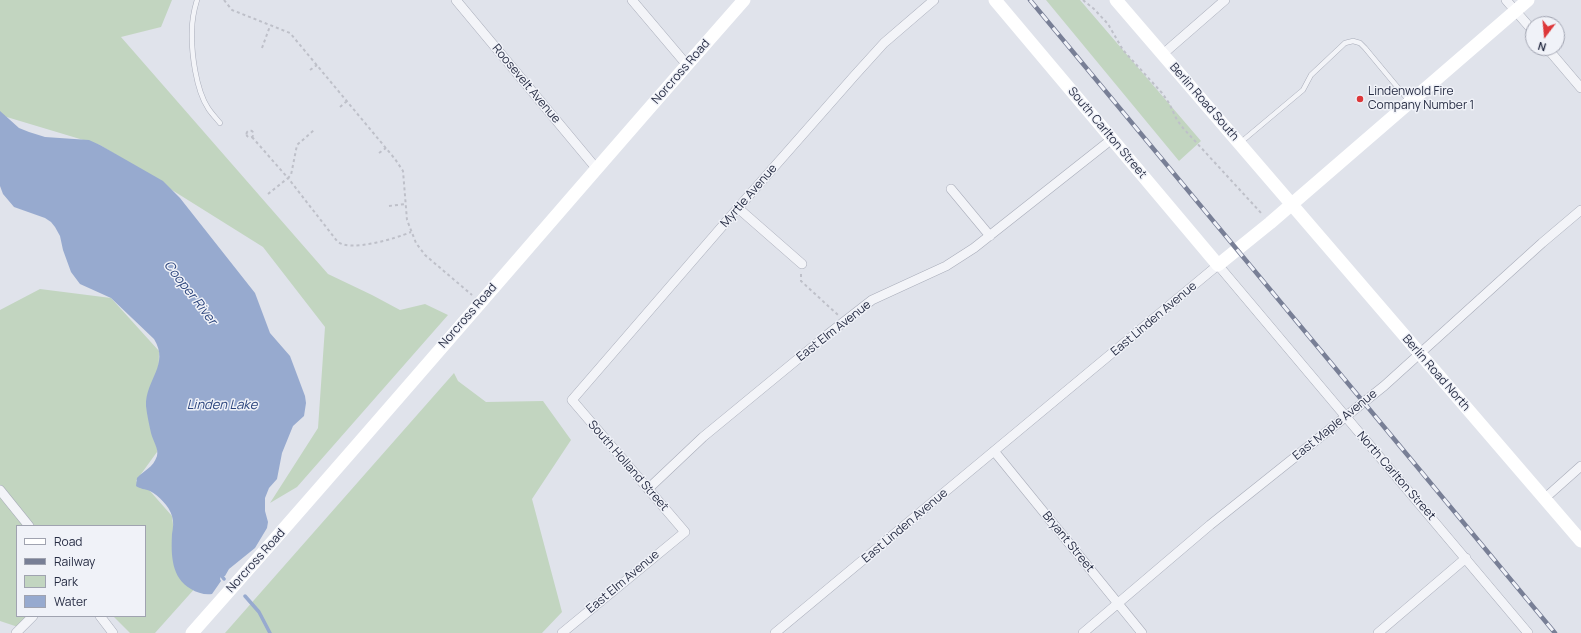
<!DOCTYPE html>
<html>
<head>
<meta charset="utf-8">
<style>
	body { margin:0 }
	#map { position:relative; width:1581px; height:633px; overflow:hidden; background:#e0e3eb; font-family:Manrope,sans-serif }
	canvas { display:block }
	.legend { position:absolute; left:16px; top:525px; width:130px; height:92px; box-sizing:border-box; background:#f0f2f8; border:1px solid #a0a3b0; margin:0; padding:5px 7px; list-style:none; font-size:12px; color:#272d44 }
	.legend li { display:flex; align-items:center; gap:8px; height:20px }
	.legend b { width:20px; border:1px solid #a0a3b0 }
	.north { position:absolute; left:1525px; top:16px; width:40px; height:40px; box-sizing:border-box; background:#f0f2f8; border:1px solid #a0a3b0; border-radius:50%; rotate:196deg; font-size:11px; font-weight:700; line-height:16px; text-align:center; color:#272d44 }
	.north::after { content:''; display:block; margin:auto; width:14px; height:18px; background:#dd3739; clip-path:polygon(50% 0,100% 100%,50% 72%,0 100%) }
</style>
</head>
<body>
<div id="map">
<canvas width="1581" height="633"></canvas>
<ul class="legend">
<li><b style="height:5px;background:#fff"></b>Road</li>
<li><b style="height:5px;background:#787f96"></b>Railway</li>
<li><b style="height:11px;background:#c2d5c0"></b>Park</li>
<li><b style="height:11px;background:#97aacf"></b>Water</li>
</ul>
<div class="north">N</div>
</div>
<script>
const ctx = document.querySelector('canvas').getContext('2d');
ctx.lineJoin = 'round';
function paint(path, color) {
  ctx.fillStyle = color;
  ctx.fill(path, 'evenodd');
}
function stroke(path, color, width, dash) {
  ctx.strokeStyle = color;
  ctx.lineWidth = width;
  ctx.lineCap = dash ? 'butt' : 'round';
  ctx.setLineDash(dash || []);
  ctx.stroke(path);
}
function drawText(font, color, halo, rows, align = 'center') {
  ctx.font = font + ' Manrope,sans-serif';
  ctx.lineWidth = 3;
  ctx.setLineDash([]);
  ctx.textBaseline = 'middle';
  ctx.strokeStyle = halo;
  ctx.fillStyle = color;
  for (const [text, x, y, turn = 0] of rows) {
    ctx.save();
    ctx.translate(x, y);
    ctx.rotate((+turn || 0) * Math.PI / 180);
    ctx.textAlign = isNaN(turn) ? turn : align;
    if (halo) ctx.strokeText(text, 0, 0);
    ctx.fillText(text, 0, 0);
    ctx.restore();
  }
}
paint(new Path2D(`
	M0,0h172l-11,27 -40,10 207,237 44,21 28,15 25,-6 23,11 -151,172 -27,16 48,-75 7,-101 -62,-80 -163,-102 -100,-30z
	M1046,0h34l121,141 -22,20z
	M40,289l71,9 48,53 -2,101 -21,29 14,10 22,25 7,61 18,9 -42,47h-25l-17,-17h32v-90h-128v90h15l-14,11 -18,-6v-311z
	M454,373l4,8 28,21 57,-1 28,39 -39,59 30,113 -20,21h-317z`), '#c2d5c0');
paint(new Path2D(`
	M0,111l19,17 10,4 16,5 44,3 11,5 63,36 17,17 75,95 15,40 20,23 15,40 1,7 -2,13 -11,10 -11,27 -5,26 -8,9 -4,10v13l3,11 -1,6 -12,20 -26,21 -4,7h-4l-1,3 1,2 -9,13c-7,1 -15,-1 -21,-5 -20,-11 -20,-35 -19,-55 1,-6 2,-12 0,-18 -3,-10 -13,-20 -22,-25 -5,-2 -10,-2 -14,-5l1,-8c7,-8 16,-10 20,-22 2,-7 -4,-15 -6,-23 -2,-9 -4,-18 -5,-27 -1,-26 24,-41 8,-67l-43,-41 -31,-14 -9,-12 -8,-22 -3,-14 -5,-9 -4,-5 -6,-4 -31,-11 -11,-13 -3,-8z`), '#97aacf');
stroke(new Path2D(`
	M219,572l5,7
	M245,596l14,16 11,21`), '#97aacf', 3.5);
const lane = new Path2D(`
	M197,0c-3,10 -5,20 -5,30 -1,22 4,60 16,78 3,5 8,10 12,15
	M1241,142l62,-52 8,-15 34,-32 8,-2 7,2 5,5 44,53`);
const street = new Path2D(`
	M456,0l140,168
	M632,0l55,65
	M1506,0l27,31
	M1547,48l34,40
	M1163,54l62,-54
	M951,189l39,47
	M738,208l64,56
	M994,451l148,182
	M648,489l55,-52 124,-102 45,-35 74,-34 28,-18 138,-109
	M0,490l29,36
	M1544,499l37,-33
	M100,616l13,17
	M16,633l17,-17
	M562,633l123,-101 -113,-132 166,-192 117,-133 29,-32 50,-43
	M775,633l443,-368 310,368
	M1083,633l127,-108 174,-139 158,-143 39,-33
	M1378,633l88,-75`);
stroke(lane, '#a8acb9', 5.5);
stroke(street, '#a8acb9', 10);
stroke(new Path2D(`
	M224,0l8,10 58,23 105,126 8,12 4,49 9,23 9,12 47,40
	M1083,0l11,9 14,15 15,26 39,43 7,10 8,17 6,8 79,86
	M262,48l8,-22
	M310,70l7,-5
	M340,107l7,-6
	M246.5 134a3.5 3.5 0 1 1 7 0a3.5 3.5 0 1 1-7 0Z
	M252,137l36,41 3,-3 6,-30 17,-15
	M379,153l7,-5
	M268,194l20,-16 49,63c12,12 60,-3 74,-9
	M389,206l16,-2
	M801,274v7l37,34`), '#bec0c9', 2, [3, 3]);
stroke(lane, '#f3f4f8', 4.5);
stroke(street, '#f3f4f8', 9);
stroke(new Path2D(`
	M995,0l223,265 52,-42 258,-223
	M1116,0l465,541
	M192,633c186,-209 367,-423 552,-633`), '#fff', 13);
const rail = new Path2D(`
	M1030,0l525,633`);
stroke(rail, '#787f96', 4.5);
stroke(rail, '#f0f2f8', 3, [9]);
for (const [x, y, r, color] of [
	[1360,99,4,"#dd3739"]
]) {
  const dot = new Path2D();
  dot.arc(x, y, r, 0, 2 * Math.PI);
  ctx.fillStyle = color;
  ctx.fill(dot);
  stroke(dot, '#f0f2f8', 1.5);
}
drawText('12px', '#272d44', '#f0f2f8', [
	["Norcross Road",681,72,-49],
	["Roosevelt Avenue",526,84,50],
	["Berlin Road South",1204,102,49],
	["South Carlton Street",1107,133,50],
	["Myrtle Avenue",749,196,-49],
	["Norcross Road",468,316,-49],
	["East Linden Avenue",1154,319,-40],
	["East Elm Avenue",834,331,-38],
	["Berlin Road North",1436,373,49],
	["East Maple Avenue",1335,425,-39],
	["South Holland Street",628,466,49],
	["North Carlton Street",1396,476,49],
	["East Linden Avenue",905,526,-40],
	["Bryant Street",1068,542,51],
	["Norcross Road",256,561,-48],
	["East Elm Avenue",623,582,-40]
]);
drawText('12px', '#272d44', '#f0f2f8', [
	["Lindenwold Fire",1368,92],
	["Company Number 1",1368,106]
], 'left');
drawText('italic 13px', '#2c457d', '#f0f2f8', [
	["Cooper River",190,293,52],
	["Linden Lake",222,405]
]);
</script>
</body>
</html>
